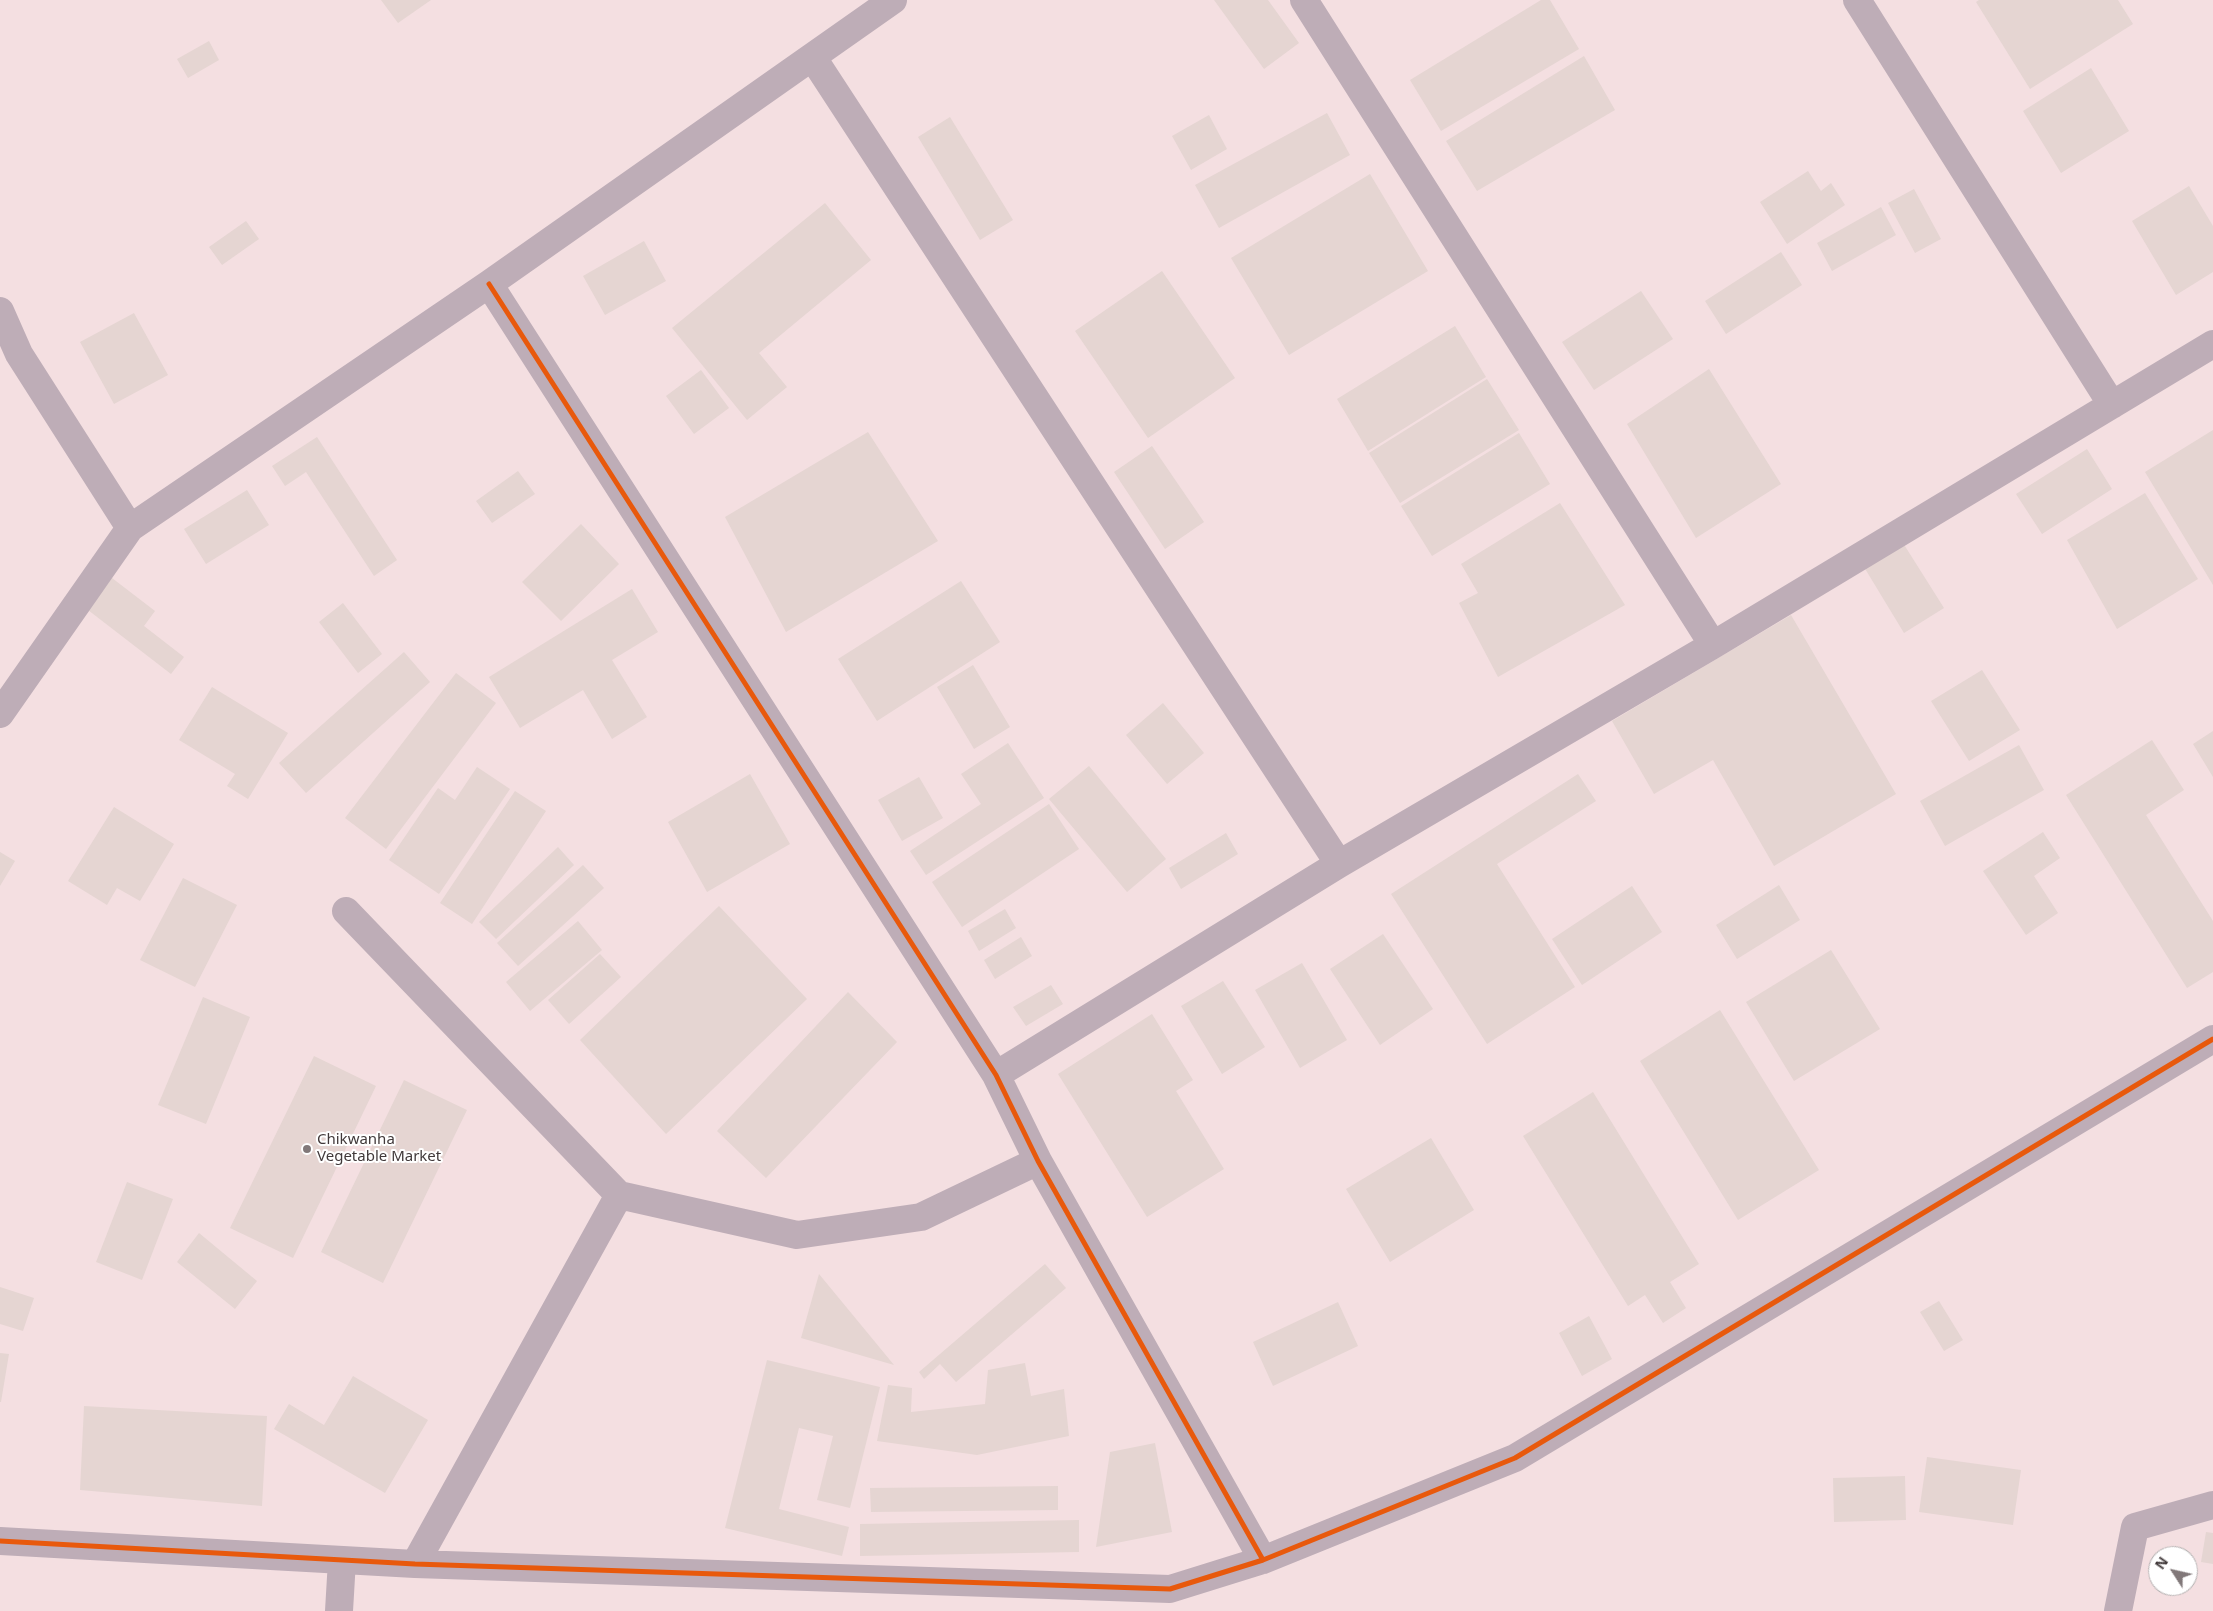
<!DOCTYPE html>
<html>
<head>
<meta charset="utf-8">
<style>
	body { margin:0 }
	#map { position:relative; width:2213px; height:1611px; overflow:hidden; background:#f9eeef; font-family:"Noto Sans",sans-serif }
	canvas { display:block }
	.north { position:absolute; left:2148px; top:1546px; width:50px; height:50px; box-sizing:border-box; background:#fff; border:1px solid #b3b0b0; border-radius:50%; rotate:305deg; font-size:14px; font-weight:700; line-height:20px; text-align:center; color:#41393a }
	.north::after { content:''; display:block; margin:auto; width:18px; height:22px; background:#817879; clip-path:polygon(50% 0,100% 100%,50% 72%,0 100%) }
</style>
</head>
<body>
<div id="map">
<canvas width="2213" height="1611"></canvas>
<div class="north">N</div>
</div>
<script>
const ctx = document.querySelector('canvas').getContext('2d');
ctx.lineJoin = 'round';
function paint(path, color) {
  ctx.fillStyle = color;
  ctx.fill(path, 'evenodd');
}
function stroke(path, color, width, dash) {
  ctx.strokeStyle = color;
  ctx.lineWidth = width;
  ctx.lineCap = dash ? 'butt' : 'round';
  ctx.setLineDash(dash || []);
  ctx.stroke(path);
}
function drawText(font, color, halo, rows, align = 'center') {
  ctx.font = font + ' "Noto Sans",sans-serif';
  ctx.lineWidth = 4;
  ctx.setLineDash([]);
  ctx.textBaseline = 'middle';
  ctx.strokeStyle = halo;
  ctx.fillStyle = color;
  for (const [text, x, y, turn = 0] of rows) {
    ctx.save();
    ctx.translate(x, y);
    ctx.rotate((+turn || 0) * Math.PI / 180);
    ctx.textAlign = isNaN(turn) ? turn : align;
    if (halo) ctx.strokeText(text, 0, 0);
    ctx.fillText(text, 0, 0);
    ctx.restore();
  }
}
paint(new Path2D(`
	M0,0h2213v1611h-2213zM2158,1556h30v30h-30z`), '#f4dfe1');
paint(new Path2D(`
	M381,0h50l-33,23z
	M1214,0h54l31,43 -35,26z
	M1541,0h9l29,49 -138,82 -31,-51z
	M1979,0h139l15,24 -103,65 -54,-87z
	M209,41l10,19 -31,18 -11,-19z
	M1584,56l31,54 -138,81 -31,-50z
	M2091,68l38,63 -68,42 -38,-62z
	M1327,113l23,42 -131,73 -24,-43z
	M1209,115l18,34 -36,21 -19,-34z
	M950,117l63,103 -33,20 -62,-103z
	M1808,171l13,20 10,-8 14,22 -58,39 -27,-42z
	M1370,174l58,97 -139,84 -58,-97z
	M2189,186l24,40v46l-37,23 -44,-74z
	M1914,189l27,50 -26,14 -27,-50z
	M825,203l46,57 -112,93 28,34 -40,33 -75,-92z
	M1881,207l15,28 -64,36 -15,-28z
	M246,221l13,18 -37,26 -13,-18z
	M644,241l22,40 -61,34 -22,-39z
	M1781,252l21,33 -76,49 -21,-33z
	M1162,271l73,107 -87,60 -73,-107z
	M1641,291l32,48 -79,51 -32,-48z
	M134,313l34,62 -54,29 -34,-62z
	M1455,326l31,51 -118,74 -31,-52z
	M1709,369l72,115 -85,54 -69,-114z
	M701,370l28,38 -35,26 -28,-38z
	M1487,379l32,51 -119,73 -31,-50z
	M2213,430v155l-68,-113z
	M868,432l70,109 -152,91 -61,-115z
	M1519,433l31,51 -118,72 -31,-50z
	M317,437l80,123 -23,16 -68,-104 -21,14 -13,-20z
	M1152,446l52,76 -39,27 -51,-77z
	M2087,449l25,40 -70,45 -26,-40z
	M518,471l17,23 -43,29 -16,-22z
	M247,490l22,35 -63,39 -22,-35z
	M2145,493l53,86 -81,50 -50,-89z
	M1560,503l65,102 -127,72 -39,-74 19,-10 -17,-29z
	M581,524l38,40 -58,57 -39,-39z
	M1903,543l41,65 -40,25 -40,-66z
	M112,578l43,33 -11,15 40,31 -13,17 -83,-64z
	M961,581l39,61 -123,79 -39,-62z
	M632,589l26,43 -46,28 35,57 -35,22 -29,-49 -63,38 -31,-51z
	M343,603l39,51 -24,19 -39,-51z
	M1791,615l105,179 -122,72 -61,-106 -59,34 -42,-73z
	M404,652l26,30 -124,111 -27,-30z
	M973,665l37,62 -36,22 -37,-62z
	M1982,670l38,60 -51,31 -38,-60z
	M456,673l40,30 -110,146 -41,-31z
	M212,687l76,46 -40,66 -21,-13 8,-12 -56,-34z
	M1163,703l41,50 -37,31 -41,-49z
	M2213,731v46l-20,-33z
	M2152,740l32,50 -38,25 67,106v51l-26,16 -121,-193z
	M1008,743l36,55 -118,77 -16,-24 71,-47 -20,-30z
	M2019,745l25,45 -99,56 -25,-45z
	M1089,766l77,93 -39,33 -78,-93z
	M477,767l33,22 -71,105 -50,-34 49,-72 17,12z
	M750,774l40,70 -83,48 -39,-70z
	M1578,774l18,27 -99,63 78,123 -88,57 -96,-150z
	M919,777l24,41 -41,23 -24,-41z
	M515,791l31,20 -74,113 -32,-21z
	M1049,804l30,45 -117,78 -30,-45z
	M114,807l60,37 -34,57 -23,-13 -10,17 -39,-24z
	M2043,832l17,26 -26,18 24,37 -32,22 -43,-64z
	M1226,833l12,21 -57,35 -12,-21z
	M558,847l16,18 -78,74 -17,-17z
	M0,852l15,9 -15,25z
	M583,865l21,23 -86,78 -21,-23z
	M183,878l54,27 -42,82 -55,-27z
	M1779,885l21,35 -63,39 -21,-34z
	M1632,886l30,46 -80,53 -30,-46z
	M719,906l88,93 -141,135 -86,-94z
	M1005,909l11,19 -37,23 -11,-20z
	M578,921l24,29 -72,61 -24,-29z
	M1383,934l50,75 -53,36 -50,-76z
	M1021,937l11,19 -37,23 -11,-19z
	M1831,950l49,79 -86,52 -48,-79z
	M600,954l21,23 -52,47 -21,-24z
	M1302,963l45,77 -47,28 -45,-78z
	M1223,981l42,66 -43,27 -41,-68z
	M1051,985l12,19 -37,22 -13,-19z
	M848,992l49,50 -131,136 -49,-47z
	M203,997l47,20 -44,107 -48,-19z
	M1720,1010l99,160 -81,50 -98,-159z
	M1152,1014l41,66 -17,11 48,78 -77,48 -89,-143z
	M314,1056l62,30 -83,172 -63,-30z
	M404,1080l63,30 -84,173 -62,-31z
	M1593,1092l106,172 -29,18 16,26 -23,15 -18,-28 -17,11 -105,-170z
	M1431,1138l43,72 -84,52 -44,-73z
	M127,1182l46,17 -31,81 -46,-18z
	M199,1233l58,48 -22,28 -58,-47z
	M1045,1264l21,24 -110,94 -16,-18 -16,15 -5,-7z
	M819,1274l75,91 -93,-27z
	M0,1287l34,11 -11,33 -23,-7z
	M1939,1301l24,39 -19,11 -24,-39z
	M1338,1302l20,44 -85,40 -20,-44z
	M1589,1316l23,43 -30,17 -23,-43z
	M0,1353l9,1 -8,48h-1z
	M767,1360l113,27 -30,121 -33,-8 16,-64 -34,-8 -20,81 70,18 -7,29 -117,-28z
	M1025,1363l6,33 33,-7 5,47 -92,19 -100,-14 11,-56 24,3 -1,24 74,-8 3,-34z
	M353,1376l75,44 -43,73 -111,-64 15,-25 35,21z
	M84,1406l183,10 -5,90 -182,-16z
	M1155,1443l17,89 -76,15 14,-95z
	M1927,1457l94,13 -8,55 -94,-13z
	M1905,1476l1,44 -72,2 -1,-44z
	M1058,1486v24l-187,2 -1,-24z
	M1079,1520v32l-219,4v-32z
	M2206,1532l7,1v31l-12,-2z`), '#e5d5d2');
stroke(new Path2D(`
	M1304,0l409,645
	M1857,0l255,405
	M813,58l526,806
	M489,284l507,791 42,86 225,399
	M0,311l19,43 111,174
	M0,714l130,-186 359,-244 404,-284
	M346,911l273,284 -204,369
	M996,1075l343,-211 374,-219 500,-301
	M619,1195l178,40 124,-18 117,-56
	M0,1541l415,23 755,25 93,-29 252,-102 698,-419
	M339,1611l3,-51
	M2118,1611l17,-84 78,-22`), '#beadb7', 28);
stroke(new Path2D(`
	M489,284l507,791 42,86 225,399
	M0,1541l415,23 755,25 93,-29 252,-102 698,-419`), '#e8590c', 5);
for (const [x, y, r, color] of [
	[307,1149,5,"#817879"]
]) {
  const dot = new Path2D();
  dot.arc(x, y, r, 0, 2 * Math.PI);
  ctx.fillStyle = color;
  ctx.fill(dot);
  stroke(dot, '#fff', 2);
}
drawText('15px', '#41393a', '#fff', [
	["Chikwanha",317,1140],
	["Vegetable Market",317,1157]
], 'left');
</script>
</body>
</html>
